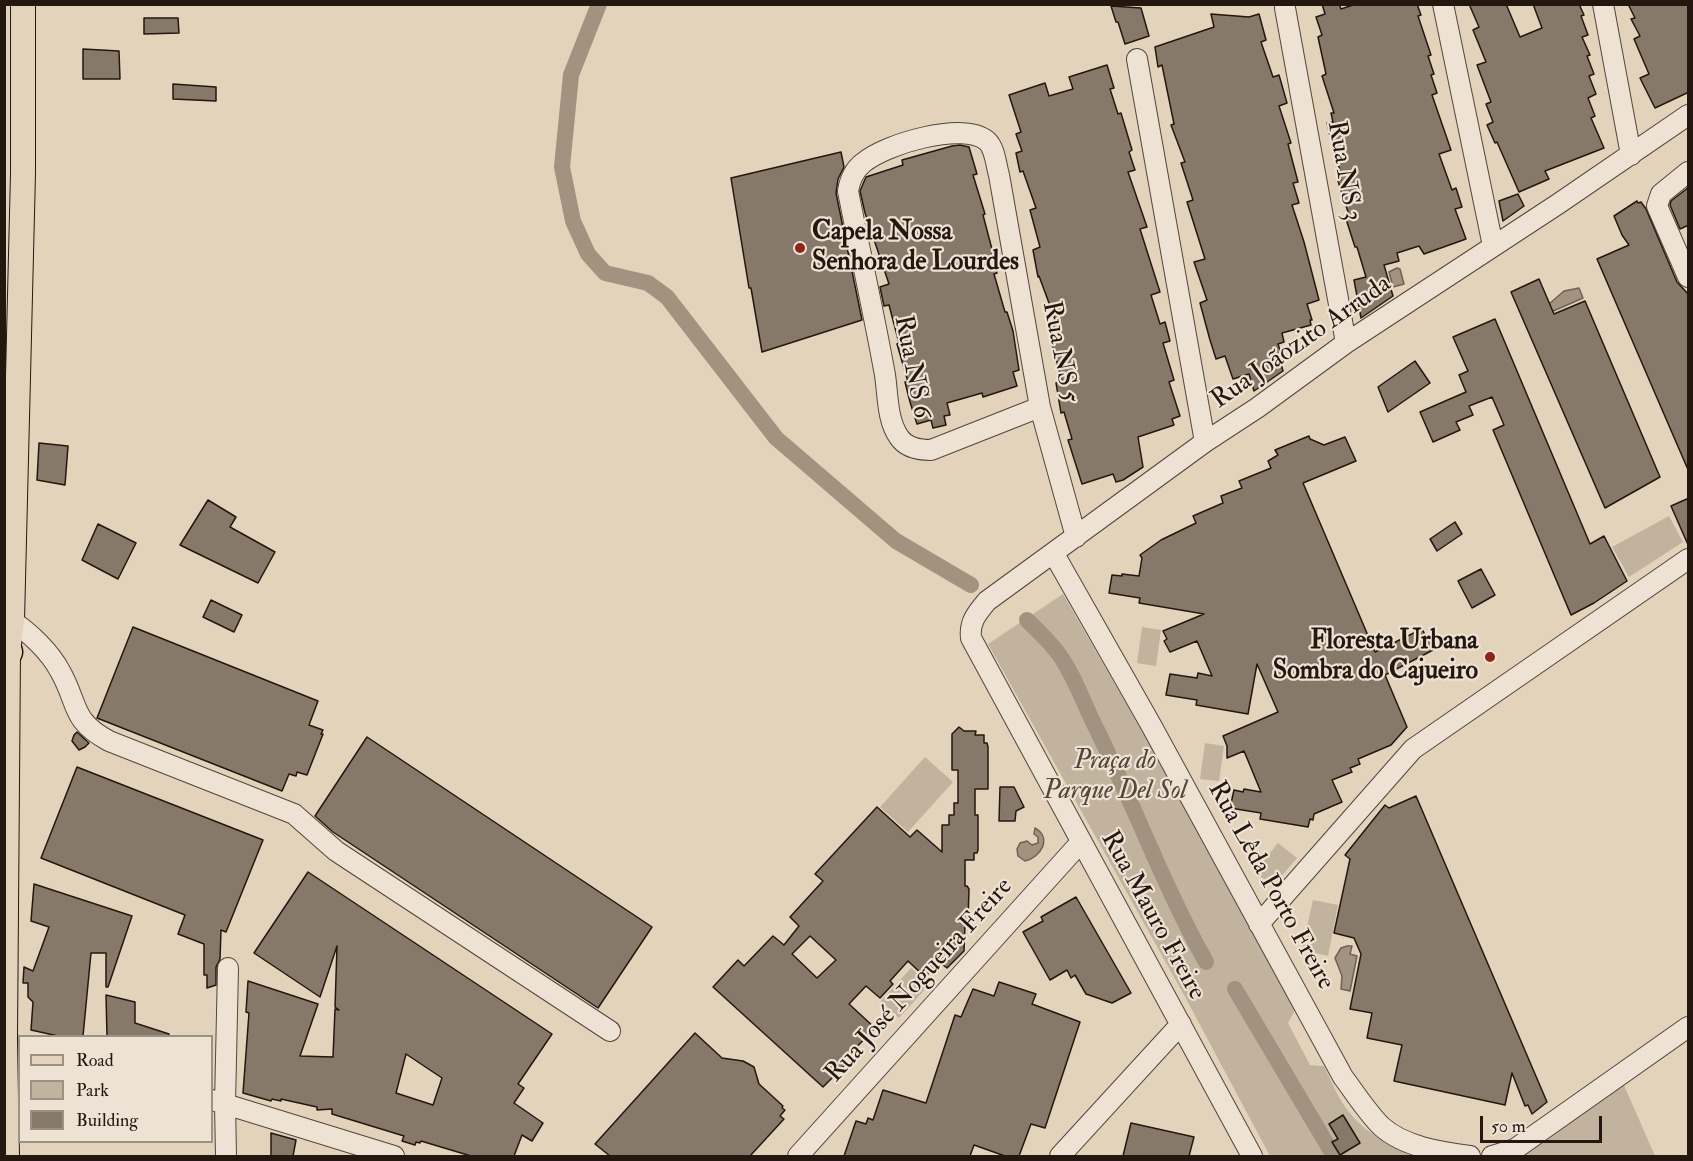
<!DOCTYPE html>
<html>
<head>
<meta charset="utf-8">
<style>
	body { margin:0 }
	#map { position:relative; width:1693px; height:1161px; overflow:hidden; background:#e3d3bb; font-family:"IM FELL Double Pica",serif }
	canvas { display:block }
	.frame { position:absolute; inset:0; border:6px solid #231710; pointer-events:none }
	.legend { position:absolute; left:18px; top:1035px; width:195px; height:108px; box-sizing:border-box; background:#ede2d3; border:2px solid #9c9185; margin:0; padding:8px 10px; list-style:none; font-size:18px; color:#231710 }
	.legend li { display:flex; align-items:center; gap:12px; height:30px }
	.legend b { width:30px; border:2px solid #9c9185 }
	.scale { position:absolute; left:1480px; top:1116px; width:122px; height:27px; box-sizing:border-box; border:3px solid #231710; border-top:0; padding-left:8px; font-size:18px; line-height:21px; white-space:nowrap; color:#231710; -webkit-text-stroke:4px #ede2d3; paint-order:stroke }
</style>
</head>
<body>
<div id="map">
<canvas width="1693" height="1161"></canvas>
<div class="frame"></div>
<ul class="legend">
<li><b style="height:8px;background:#e3d3bb"></b>Road</li>
<li><b style="height:16px;background:#c2b39e"></b>Park</li>
<li><b style="height:16px;background:#877969"></b>Building</li>
</ul>
<div class="scale">50 m</div>
</div>
<script>
const ctx = document.querySelector('canvas').getContext('2d');
ctx.lineJoin = 'round';
function paint(path, color) {
  ctx.fillStyle = color;
  ctx.fill(path, 'evenodd');
}
function stroke(path, color, width, dash) {
  ctx.strokeStyle = color;
  ctx.lineWidth = width;
  ctx.lineCap = dash ? 'butt' : 'round';
  ctx.setLineDash(dash || []);
  ctx.stroke(path);
}
function drawText(font, color, halo, rows, align = 'center') {
  ctx.font = font + ' "IM FELL Double Pica",serif';
  ctx.lineWidth = 4.5;
  ctx.setLineDash([]);
  ctx.textBaseline = 'middle';
  ctx.strokeStyle = halo;
  ctx.fillStyle = color;
  for (const [text, x, y, turn = 0] of rows) {
    ctx.save();
    ctx.translate(x, y);
    ctx.rotate((+turn || 0) * Math.PI / 180);
    ctx.textAlign = isNaN(turn) ? turn : align;
    if (halo) ctx.strokeText(text, 0, 0);
    ctx.fillText(text, 0, 0);
    ctx.restore();
  }
}
paint(new Path2D(`
	M1669,516l14,26 -54,35 -17,-30z
	M1063,594l93,162 139,254 -7,13 22,42 14,1c7,14 13,30 22,42 18,26 46,38 74,48h-150l-86,-161 -196,-351z
	M1142,627l19,3 -5,36 -19,-3z
	M1205,743l19,3 -5,35 -19,-2z
	M925,757l28,25 -45,50 -28,-25z
	M1278,843l19,15 -24,28 -18,-14z
	M1313,900l25,5 -10,51 -26,-6z
	M911,968l18,17 -30,33 -18,-17z
	M1623,1083l32,73h-134l29,-18z`), '#c2b39e');
const water = new Path2D(`
	M1397,268l3,1 4,15 -11,3 -4,-15z
	M1579,288l4,10 -41,18 7,-12 15,-13z
	M1035,828c18,10 5,30 -10,33l-7,-5 -1,-7 3,-6 7,-2 5,4 6,-2v-6l-4,-3z
	M1347,946h5l-2,8 7,2 -7,35 -9,-2 1,-13 -7,-18 6,-10z`);
paint(water, '#a29381');
stroke(water, '#6f6154', 1.5);
stroke(new Path2D(`
	M599,4l-28,71 -9,92 11,54 15,33 17,19 43,10 19,14 109,141 120,103 75,44
	M1027,620c11,11 22,21 31,33 17,23 26,52 39,77 38,77 67,157 109,232
	M1235,989l99,167`), '#a29381', 16);
const building = new Path2D(`
	M1322,4h17l2,5 15,-5h61l4,11 -3,1 13,39 -3,1 6,18 -3,1 6,18 -5,2 19,55 -12,4 13,36 4,-2 6,19 -7,2 11,30 -42,15 -5,-8 -22,7 2,8 -15,4 9,31 -32,22 -7,-38 12,-3 -9,-30h-2l-9,-28 4,-1 -12,-37 3,-1 -1,-9 -11,-39 -2,-9 6,-1 -2,-9h3l-12,-37 4,-2 -8,-37 4,-2 -6,-18 9,-3z
	M1469,4h37l14,33 22,-9 -9,-24h46l5,11 -3,1 7,19 -6,2 8,18 -3,1 7,18 -5,2 7,18 -8,4 7,18 -4,2 13,30 -59,23 4,8 -30,13 -22,-50 -2,1 -8,-18 6,-3 -7,-18 5,-2 -14,-37 9,-3 -13,-32 6,-3z
	M1628,4h61v88l-34,16 -15,-30 9,-4 -15,-35 6,-3 -9,-17 4,-1z
	M1111,6l30,2 8,28 -24,8 -7,-22h-2z
	M1211,14l38,3 10,-3 7,26 -5,2 12,35 6,-2 8,28 -8,3 12,37 -3,1 10,38 -5,1 6,20 -7,2 12,37 15,58 -12,4 5,16h-2l1,5 -29,8 2,9 -6,2 6,19 -3,1 2,7 -29,20 -5,-17 -16,5 -8,-23 -9,3 -6,-19 -10,-37 7,-3 -13,-38 11,-3 -18,-57 6,-2 -12,-37 4,-1 -14,-37 3,-1 -12,-59 -4,2 -3,-20 59,-20z
	M144,18h34l1,15 -35,1z
	M83,49l36,2 1,28h-37z
	M1107,65l7,23 -4,1 8,25 3,-1 11,37 -3,2 6,18 -7,2 19,55 -7,2 20,63 -9,3 9,29 5,-2 5,19 -7,2 11,37 -5,2 11,34 -8,3 2,6 -36,12 5,30 -20,13 -7,2 -3,-8 -31,10 -14,-44 4,-1 -8,-27 -3,1 -5,-30 6,-2 -10,-37 7,-2 -6,-19 3,-1 -17,-46 -1,1 -5,-27 7,-3 -10,-37 6,-2 -13,-37 -3,1 -4,-19 6,-2 -6,-17 5,-2 -12,-37 36,-12 4,13 24,-7 -4,-12z
	M173,84l43,3v14l-43,-2z
	M960,145l9,2 8,27 -4,1 12,39 -2,1 10,38 -1,1 5,19 -3,1 11,38h2l6,19 6,39 -6,2 4,14 -34,11 -1,-4 -35,10 3,12 -6,1 2,9 -13,3 -2,-8 -14,4 -7,-22 -5,-20h3l-11,-38 2,-1 -10,-38 -5,1 -4,-19 9,-3 -24,-71 -5,-22 6,-14 37,-12 -1,-5 50,-14z
	M841,152l3,15 -6,12 -2,14 26,127 -100,32 -11,-64h-2l-18,-110z
	M1689,187v38l-9,4 -10,-24 1,-4z
	M1518,194l6,12 -21,15 -4,-20z
	M1637,201l1,2 3,-1 5,7 31,73 12,13v177l-92,-213 32,-14 -7,-10 -8,-19z
	M1539,279l15,35 31,-13 75,176 -55,31 -94,-216z
	M1495,319l95,225 14,-8 23,45 -33,22 -23,12 -78,-185 11,-5 -12,-28 -23,9 4,9 -17,7 4,8 -27,12 -13,-30 46,-20 -7,-17 9,-4 -15,-34z
	M1415,361l15,22 -42,29 -10,-25z
	M1309,436l1,3 14,6 21,-8 11,24 -53,22 72,169 47,-23 11,21 -48,25 22,52 -16,18 -33,14 2,5 -10,4 2,4 -20,8 10,22 -28,12 -1,6 -3,-1 -2,8 -48,-8 1,-6 -31,-5 4,-18 9,2 1,-3 17,3 -17,-41 -17,7v-12l-4,-10 55,-24 -21,-48 -9,50 -52,-9 1,-5 -31,-5 4,-21 27,4 1,-5 14,3 -15,-35 -27,11 -6,-11 3,-2 -4,-8 41,-17 -65,-11 1,-5 -31,-5 3,-18 10,1v-2l17,2 3,-18 -2,-3 21,-15 35,-17 -3,-7 30,-13 -2,-7 21,-8 -3,-7 32,-13 -3,-7 10,-6 -3,-5z
	M39,443l29,3 -3,39 -28,-5z
	M1689,498v49l-18,-41z
	M208,500l28,17 -6,10 45,25 -17,31 -78,-38z
	M1455,522l7,12 -25,17 -7,-12z
	M98,524l38,19 -18,36 -36,-19z
	M1481,569l14,26 -23,13 -14,-27z
	M211,600l31,15 -8,17 -31,-15z
	M133,627l185,74 -9,24 14,5 -2,4h2l-16,41 -10,-3 -1,4 -7,-2 -7,17 -185,-73z
	M959,727l5,4h12l-1,4h9v8h3l1,4v42h-13v26h3v35l-1,3h-3v7h-9v26h2l2,3 -1,32 -1,3h-2l-1,27 -17,17 -8,-6 -14,15 -17,-16 -18,20 3,3 -13,14 -14,-12 -17,18 26,24 -31,32 3,3 -24,24 -110,-100 25,-27 6,6 29,-30 11,9 15,-19 -9,-9 33,-36 -8,-7 62,-67 33,30 7,-7 25,22v-27h7v-10h5v-12h4v-33h-6v-36zM810,936l26,24 -19,18 -25,-24z
	M77,732l12,11 -4,4 -6,3 -7,-9 2,-6z
	M367,737l285,190 -54,81 -265,-176 -18,-16z
	M77,767l186,73 -37,92 -5,-2 -1,29 -4,8v18l-9,3v-13h-3v-31l-26,-10 7,-19 -144,-57z
	M1000,787h14l10,20 -8,4 -1,10h-16z
	M1416,796l131,306 -15,12 -4,-9 -3,1 -13,-33 -7,32 -111,-24 8,-36 -35,-7 5,-25 -22,-4 11,-55 -7,-16 -20,-5 16,-74 -5,-4 40,-50 4,3z
	M308,872l244,162 -34,50 6,4 -10,15 29,20 -11,18 -10,-6 -8,21h-43l-50,-15 -1,2 -4,-1 -1,3 -13,-4 2,-5 -72,-22v-5l-15,1v-3l-36,-8v2l-9,-2 -1,2 -28,-8 6,-80 -3,-1 2,-31 70,23 -18,52 33,1 2,-48 4,1 -4,-3 2,-61 -17,51 -66,-44zM406,1054l36,24 -9,27 -37,-12z
	M34,884l98,32 -24,71h-2v-34h-15l-8,83h-25l-27,-6 2,-28 -5,-5v-14h-5l1,-16 9,4 16,-44 -18,-6z
	M1076,897l55,96 -19,10 -26,-9 -11,-19 -4,3 -4,-8 -17,10 -27,-48 20,-11 -2,-4z
	M999,982l37,12 -4,10 48,18 -35,106 -14,-4 -12,32h-14l-31,-11 -4,11h-126l12,-35 10,3 2,-6 5,2 10,-30 43,13 29,-88 6,2 12,-28 21,7z
	M106,995l29,7v21l34,11 -1,2h-61z
	M695,1033l27,25 21,3 11,6 5,17 24,22 -1,2 3,2 -5,6 4,3 -34,37h-140l-15,-12z
	M1343,1115l17,28 -20,12 -8,-13 6,-3 -9,-15z
	M1131,1123l63,14 -5,19h-66z
	M271,1133l25,7 -3,16h-22z`);
paint(building, '#877969');
stroke(building, '#231710', 1.5);
const minor = new Path2D(`
	M1443,4l50,242
	M1603,4l28,151
	M1285,8l61,335
	M1137,59l68,383
	M1688,172l-27,22 -4,12 31,71
	M1040,407l-109,43c-12,0 -25,-2 -32,-13 -12,-17 -11,-42 -14,-62 -11,-61 -25,-123 -37,-184 2,-12 6,-21 15,-28 22,-19 100,-42 124,-22 8,7 9,24 12,34l41,232 36,130
	M1054,554l97,171 192,352c12,16 24,35 38,49 23,21 60,26 89,30
	M12,621c17,11 38,31 48,50 19,33 10,49 49,70l185,73 42,37 274,180
	M1259,924l154,-175 275,-190
	M212,1100l182,56
	M226,1156l-1,-52 3,-136
	M798,1156l283,-314
	M1060,1156l121,-132
	M1252,1156l-281,-518c-2,-16 6,-25 16,-37l218,-159 52,-34 89,-65 212,-139 130,-89
	M1492,1156l23,-7 173,-122`);
const major = new Path2D(`
	M7,1156l-2,-117 3,-387 4,-31 11,-448v-169`);
const highway = new Path2D(`
	M4,641l4,11`);
stroke(minor, '#53463b', 22);
stroke(major, '#231710', 26);
stroke(highway, '#231710', 31);
stroke(minor, '#ede2d3', 20);
stroke(major, '#e3d3bb', 24);
stroke(highway, '#e3d3bb', 28);
for (const [x, y, r, color] of [
	[800,248,6,"#8f2418"],
	[1490,657,6,"#8f2418"]
]) {
  const dot = new Path2D();
  dot.arc(x, y, r, 0, 2 * Math.PI);
  ctx.fillStyle = color;
  ctx.fill(dot);
  stroke(dot, '#ede2d3', 2);
}
drawText('26px', '#231710', '#ede2d3', [
	["Rua NS 3",1343,171,80],
	["Rua Joãozito Arruda",1302,343,-35],
	["Rua NS 5",1059,352,79],
	["Rua NS 6",911,367,79],
	["Rua Lêda Porto Freire",1270,886,61],
	["Rua Mauro Freire",1152,916,61],
	["Rua José Nogueira Freire",920,981,-48]
]);
drawText('bold 26px', '#231710', '#ede2d3', [
	["Capela Nossa",812,233],
	["Senhora de Lourdes",812,263],
	["Floresta Urbana",1478,642,"right"],
	["Sombra do Cajueiro",1478,672,"right"]
], 'left');
drawText('italic 26px', '#53463b', '#ede2d3', [
	["Praça do",1115,762],
	["Parque Del Sol",1115,792]
]);
</script>
</body>
</html>
